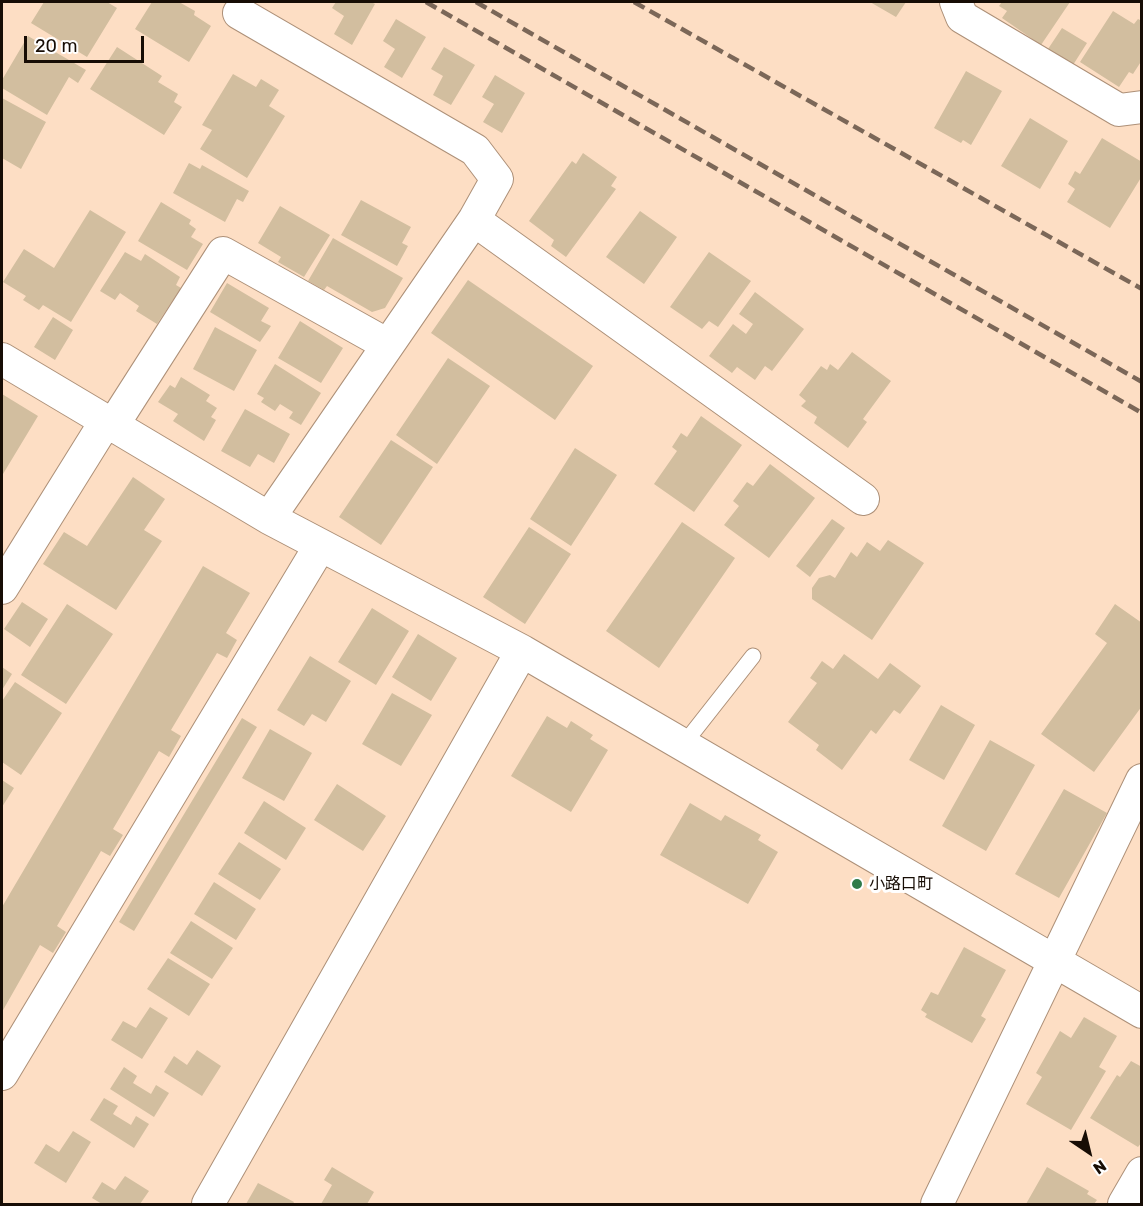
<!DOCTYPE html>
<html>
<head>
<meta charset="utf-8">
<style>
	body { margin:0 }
	#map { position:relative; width:1143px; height:1206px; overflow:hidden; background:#fddec4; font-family:Rubik,sans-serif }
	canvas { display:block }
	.frame { position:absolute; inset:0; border:3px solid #170d05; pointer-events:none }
	.north { position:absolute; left:1059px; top:1122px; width:60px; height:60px; -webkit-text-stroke:4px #fff; paint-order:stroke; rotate:145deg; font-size:16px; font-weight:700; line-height:24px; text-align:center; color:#170d05 }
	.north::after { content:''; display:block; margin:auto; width:21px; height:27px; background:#170d05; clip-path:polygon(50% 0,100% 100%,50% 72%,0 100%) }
	.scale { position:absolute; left:24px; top:36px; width:120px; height:27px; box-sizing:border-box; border:3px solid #170d05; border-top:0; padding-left:8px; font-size:18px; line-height:21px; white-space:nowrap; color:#170d05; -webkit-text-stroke:4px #fff; paint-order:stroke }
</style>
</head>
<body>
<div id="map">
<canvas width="1143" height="1206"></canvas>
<div class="frame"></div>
<div class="north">N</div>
<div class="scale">20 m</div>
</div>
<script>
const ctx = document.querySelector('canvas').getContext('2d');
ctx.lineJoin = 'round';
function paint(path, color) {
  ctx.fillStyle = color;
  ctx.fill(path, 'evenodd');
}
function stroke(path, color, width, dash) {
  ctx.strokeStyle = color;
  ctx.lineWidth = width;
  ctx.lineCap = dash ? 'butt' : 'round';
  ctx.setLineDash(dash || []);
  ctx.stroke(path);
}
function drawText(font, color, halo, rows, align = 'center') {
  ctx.font = font + ' Rubik,"Noto Sans JP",sans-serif';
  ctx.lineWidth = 6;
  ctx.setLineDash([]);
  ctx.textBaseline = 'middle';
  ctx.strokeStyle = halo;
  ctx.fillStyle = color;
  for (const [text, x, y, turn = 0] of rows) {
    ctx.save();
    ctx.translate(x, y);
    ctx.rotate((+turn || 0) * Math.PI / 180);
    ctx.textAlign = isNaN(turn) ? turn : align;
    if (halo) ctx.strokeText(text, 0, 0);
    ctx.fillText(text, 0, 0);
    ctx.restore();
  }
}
paint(new Path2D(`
	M44,2h63l10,6 -30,49 -56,-34z
	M152,2h27l16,9 -1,4 17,11 -22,36 -54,-33z
	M336,2h35l4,2 -23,41 -18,-11 10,-18 -12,-8z
	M870,2h36l-10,15z
	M1002,2h68l-29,43 -39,-27 5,-7 -8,-5z
	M1113,11l21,13 4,-5 4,2v39l-9,14 -4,-2 -10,15 -39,-25z
	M396,19l30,18 -24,41 -18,-11 11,-18 -12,-8z
	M1062,28l25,15 -14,22 -25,-16z
	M28,36l58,34 -8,13 -9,-6 -22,38 -45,-27v-8z
	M117,47l45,29 -4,6 20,12 -4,8 8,5 -18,28 -74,-46z
	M444,47l31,18 -24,40 -18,-10 10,-19 -12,-7z
	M966,71l36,20 -31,54 -8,-5 -2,3 -27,-15z
	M233,74l23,13 5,-8 18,11 -10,16 16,10 -38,62 -47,-29 12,-19 -10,-5z
	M495,75l30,18 -23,40 -19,-11 11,-18 -12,-7z
	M2,98l44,24 -25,47 -19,-11z
	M1030,118l38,23 -28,48 -39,-23z
	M1102,138l40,24v14l-32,52 -43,-26 8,-13 -7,-5 7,-13 5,3z
	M583,153l34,24 -6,9 5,3 -50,68 -15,-11 3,-6 -25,-19 43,-60 4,3z
	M189,163l11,6 2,-4 47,26 -6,11 -6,-3 -12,23 -52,-29z
	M361,200l50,27 -9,16 6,3 -11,20 -56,-31z
	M161,202l30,18 -2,4 7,5 -5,8 12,7 -16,26 -49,-29z
	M280,206l50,29 -26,42 -26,-15 3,-5 -23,-14z
	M90,210l36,22 -55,90 -28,-17 -4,5 -16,-10 3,-4 -23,-14 21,-33 30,19z
	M640,211l37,26 -33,47 -38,-27z
	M333,238l70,40 -18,30 -13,4 -45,-26 -3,4 -16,-9z
	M125,252l16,9 4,-7 35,23 -4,8 5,3 -24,36 -21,-13 3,-5 -19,-13 -5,7 -15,-9z
	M709,252l42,29 -33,46 -9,-6 -7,8 -32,-22z
	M468,280l125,86 -38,54 -124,-87z
	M227,283l42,25 -8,13 10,5 -11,16 -50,-30z
	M755,292l49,37 -32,42 -7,-5 -10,14 -18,-13 -5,6 -23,-17 24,-32 13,10 7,-10 -14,-10z
	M53,317l20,13 -18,30 -21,-13z
	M300,321l43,27 -22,35 -43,-25z
	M215,327l42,23 -23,41 -41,-22z
	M852,352l39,29 -28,38 4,3 -19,26 -34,-25 3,-6 -16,-11 5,-5 -7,-6 22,-29 6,4 3,-6 8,6z
	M448,358l42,28 -53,78 -41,-29z
	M275,364l46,29 -20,32 -12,-7 4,-6 -13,-8 -5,7 -14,-9 3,-4 -7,-4z
	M181,377l29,18 -4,6 11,7 -6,9 5,3 -12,21 -31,-20 5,-7 -20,-12 12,-17 5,3z
	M2,394l36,22 -35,58 -1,-2z
	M245,409l45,25 -16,29 -16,-9 -8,13 -29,-16z
	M701,416l41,29 -48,67 -40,-28 23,-33 -5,-4 9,-14 6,4z
	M391,440l42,27 -52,78 -42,-28z
	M575,448l42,27 -46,71 -41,-27z
	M770,464l45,34 -46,60 -45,-33 15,-19 -6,-5 14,-19 6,4z
	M133,477l32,22 -21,31 18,11 -46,69 -73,-46 21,-32 23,14z
	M832,519l13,9 -35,49 -14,-11z
	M682,522l53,36 -76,110 -53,-37z
	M529,527l42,27 -46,70 -42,-27z
	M888,540l36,23 -52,77 -60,-41v-11l7,-10 11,-3 5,3 16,-26 6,5 10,-15 13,9z
	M203,566l47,27 -24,40 11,7 -10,18 -10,-5 -46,77 10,6 -12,21 -10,-6 -46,78 10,6 -13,21 -9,-5 -44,75 9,6 -13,21 -13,-8 -38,67v-105z
	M22,602l26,17 -18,28 -26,-18z
	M67,604l46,30 -47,70 -45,-29z
	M1115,604l27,19v83l-48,66 -53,-38 66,-91 -12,-9z
	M372,608l37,23 -33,54 -38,-23z
	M418,634l39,24 -26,43 -39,-24z
	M844,654l34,25 12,-16 31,23 -21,28 -6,-4 -18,24 -5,-4 -29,40 -26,-20 3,-5 -31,-23 29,-39 -7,-5 12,-17 11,8z
	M310,656l41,25 -25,41 -14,-8 -8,12 -27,-16z
	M2,667l10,7 -10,16z
	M15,682l47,31 -41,62 -19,-13v-61z
	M392,693l40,22 -31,51 -39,-22z
	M941,705l34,20 -31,55 -35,-20z
	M547,716l20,12 4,-7 22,14 -3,4 18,11 -37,62 -60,-36z
	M242,718l15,9 -123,204 -15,-9z
	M270,729l42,24 -28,48 -42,-23z
	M990,740l45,25 -49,86 -44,-25z
	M2,780l12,8 -12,19z
	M337,784l49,32 -23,35 -49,-31z
	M1064,789l43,24 -48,85 -44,-24z
	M264,801l42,27 -20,32 -42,-27z
	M690,803l31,18 4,-6 36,20 -3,5 20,12 -30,52 -88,-49z
	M239,842l42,27 -21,31 -42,-26z
	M214,882l42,27 -20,31 -42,-26z
	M191,921l42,27 -21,31 -42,-26z
	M964,947l42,23 -25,46 5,3 -14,24 -47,-26 2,-3 -6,-4 10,-18 7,3z
	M168,958l42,26 -21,32 -42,-27z
	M150,1007l18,11 -26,41 -31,-19 12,-19 13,7z
	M1084,1017l33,19 -18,31 7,4 -35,59 -45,-26 16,-27 -6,-4 24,-42 11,7z
	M197,1050l24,16 -19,30 -38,-24 10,-16 13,9z
	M1131,1061l11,6v75l-4,5 -48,-29 27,-43 3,2z
	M124,1067l13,9 -4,7 18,11 5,-9 13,8 -15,24 -44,-28z
	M104,1098l14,8 -5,8 18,11 5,-9 13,8 -15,24 -44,-28z
	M73,1131l18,11 -25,41 -32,-20 12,-19 13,8z
	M332,1167l42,25 -7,12h-46l11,-19 -8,-5z
	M1047,1167l42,24 -2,3 10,6 -3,4h-68z
	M125,1176l24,15 -9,13h-38l-10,-6 10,-16 13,8z
	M258,1183l36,19 -1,2h-47z`), '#d2be9f');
const service = new Path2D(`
	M683,745l70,-89`);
const minor = new Path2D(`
	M956,2l6,15 157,93 23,-3
	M239,13l236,137 22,29 -23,41 -205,298
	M474,220l389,279
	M2,359l267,159 253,133 620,361
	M113,425l110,-172 165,92
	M2,588l104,-167
	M2,1074l318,-528
	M208,1204l314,-553
	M937,1204l205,-424
	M1124,1204l18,-31`);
stroke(service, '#ad9078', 17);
stroke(minor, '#ad9078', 34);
stroke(service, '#fff', 15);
stroke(minor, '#fff', 32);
stroke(new Path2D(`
	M426,2l716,411
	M476,2l666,380
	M634,2l508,287`), '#7b6758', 4.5, [12, 6]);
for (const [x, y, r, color] of [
	[857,884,6,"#2f7b4a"]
]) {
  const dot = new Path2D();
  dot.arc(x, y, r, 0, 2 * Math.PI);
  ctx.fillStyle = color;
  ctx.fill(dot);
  stroke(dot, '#fff', 2);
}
drawText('16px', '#170d05', '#fff', [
	["小路口町",869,884]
], 'left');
</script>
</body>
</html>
